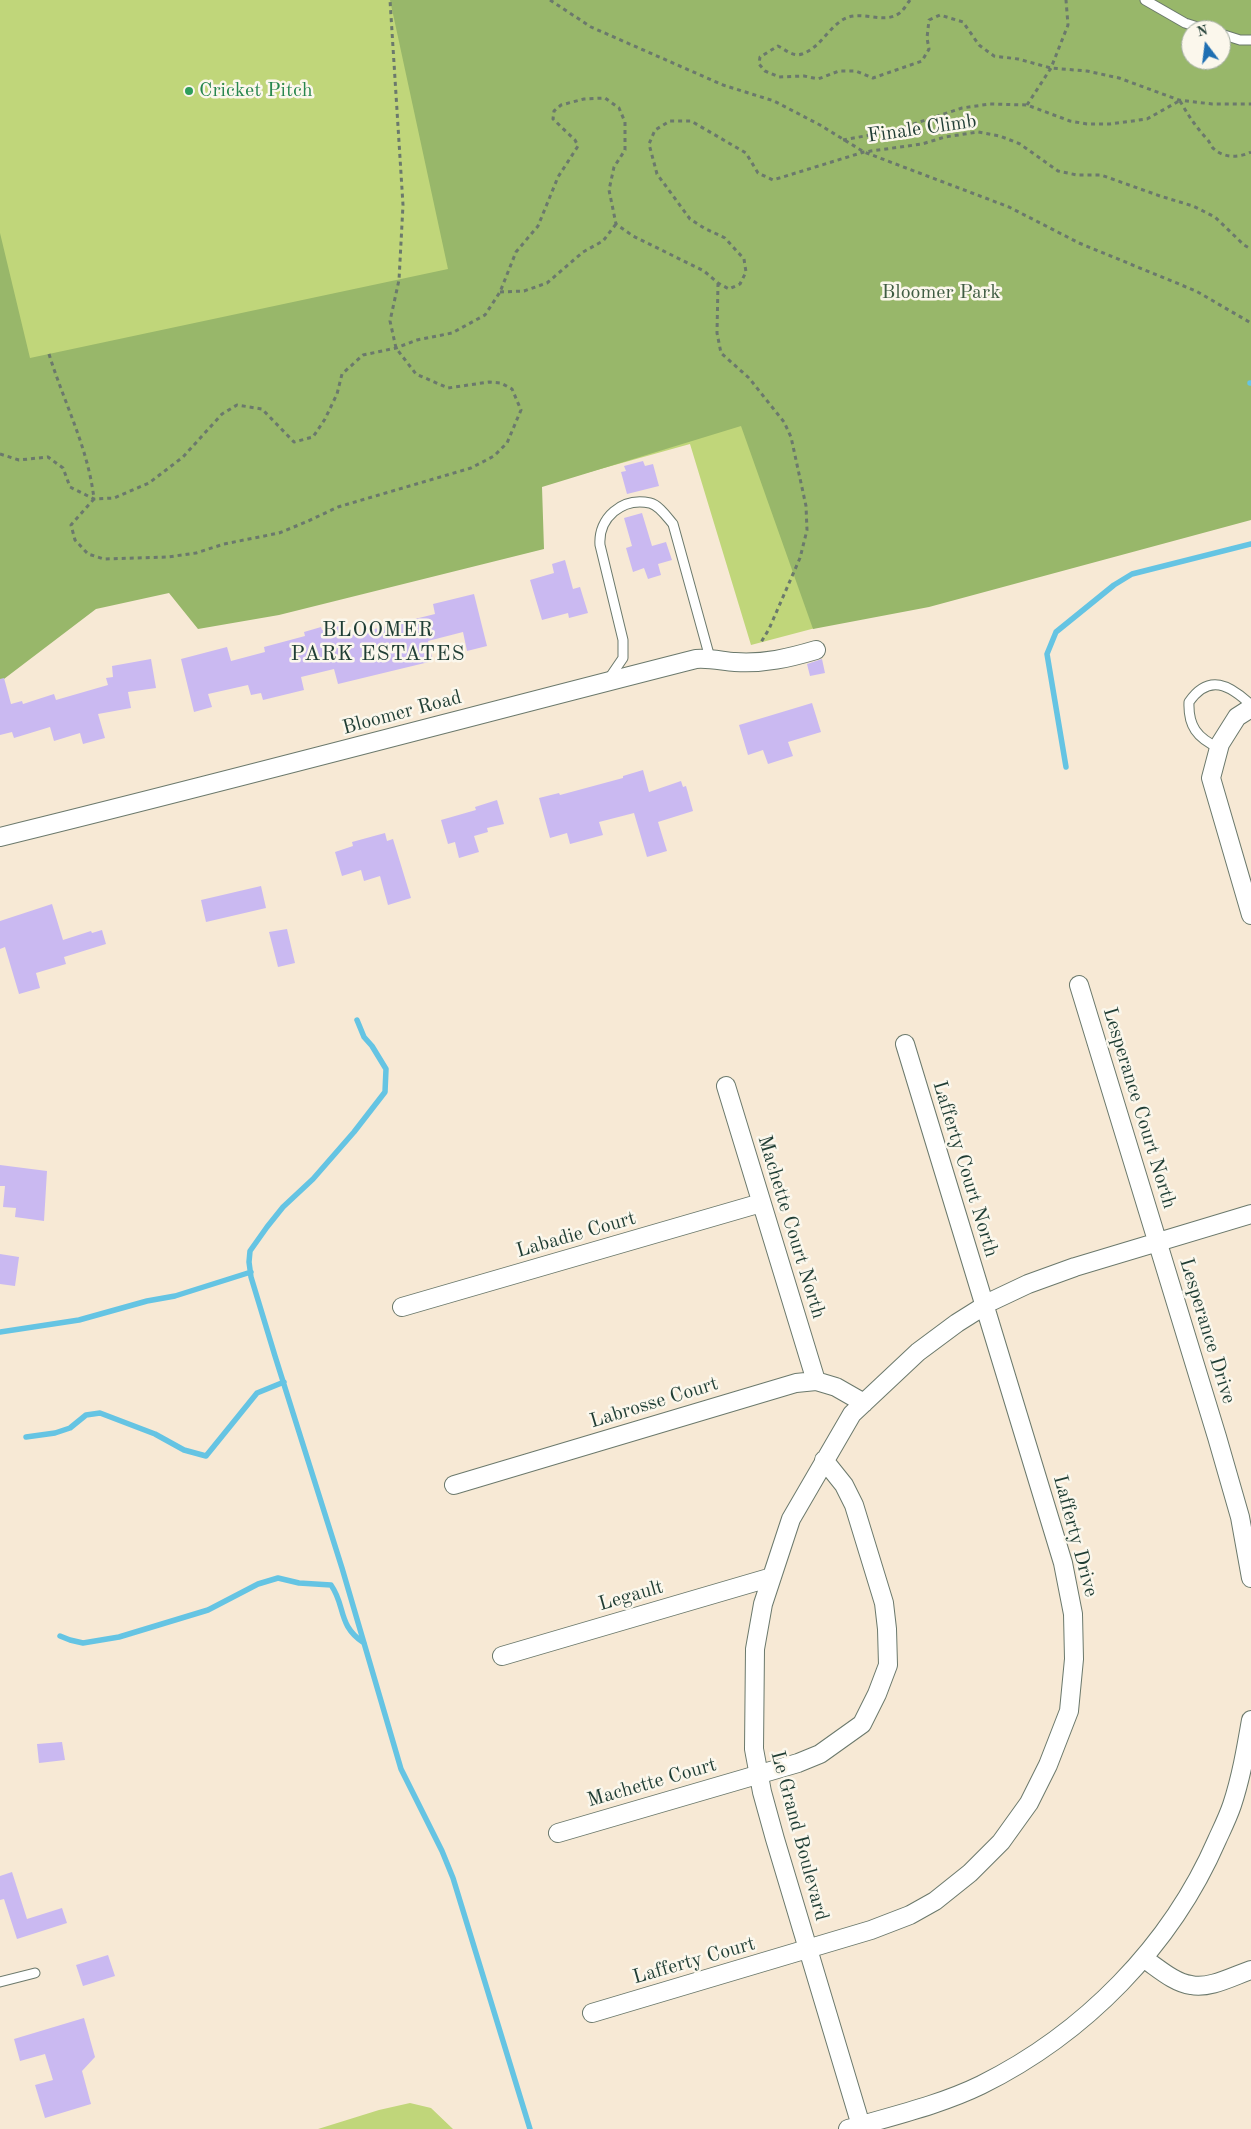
<!DOCTYPE html>
<html>
<head>
<meta charset="utf-8">
<style>
	body { margin:0 }
	#map { position:relative; width:1251px; height:2129px; overflow:hidden; background:#f7e9d5; font-family:"Old Standard TT",serif }
	canvas { display:block }
	.north { position:absolute; left:1181px; top:20px; width:50px; height:50px; box-sizing:border-box; background:#fbf7ec; border:1px solid #a3ada2; border-radius:50%; rotate:345deg; font-size:14px; font-weight:700; line-height:20px; text-align:center; color:#1f3d34 }
	.north::after { content:''; display:block; margin:auto; width:18px; height:22px; background:#1f6fb2; clip-path:polygon(50% 0,100% 100%,50% 72%,0 100%) }
</style>
</head>
<body>
<div id="map">
<canvas width="1251" height="2129"></canvas>
<div class="north">N</div>
</div>
<script>
const ctx = document.querySelector('canvas').getContext('2d');
ctx.lineJoin = 'round';
function paint(path, color) {
  ctx.fillStyle = color;
  ctx.fill(path, 'evenodd');
}
function stroke(path, color, width, dash) {
  ctx.strokeStyle = color;
  ctx.lineWidth = width;
  ctx.lineCap = dash ? 'butt' : 'round';
  ctx.setLineDash(dash || []);
  ctx.stroke(path);
}
function drawText(font, color, halo, rows, align = 'center') {
  ctx.font = font + ' "Old Standard TT",serif';
  ctx.lineWidth = 5;
  ctx.setLineDash([]);
  ctx.textBaseline = 'middle';
  ctx.strokeStyle = halo;
  ctx.fillStyle = color;
  for (const [text, x, y, turn = 0] of rows) {
    ctx.save();
    ctx.translate(x, y);
    ctx.rotate((+turn || 0) * Math.PI / 180);
    ctx.textAlign = isNaN(turn) ? turn : align;
    if (halo) ctx.strokeText(text, 0, 0);
    ctx.fillText(text, 0, 0);
    ctx.restore();
  }
}
paint(new Path2D(`
	M0,0h1251v513l-500,132 -61,-201 -122,34 -568,145zM1191,30h30v30h-30z
	M410,2103l21,5 22,21h-135l61,-19z`), '#c0d67a');
paint(new Path2D(`
	M390,0h861v520l-322,87 -116,22 -72,-203 -199,61 2,62 -265,66 -81,14 -29,-36 -73,16 -96,73v-449l30,125 418,-89zM1191,30h30v30h-30z`), '#98b76a');
stroke(new Path2D(`
	M1250,383h1
	M1066,767l-19,-113 9,-22 58,-47 18,-11 119,-30
	M357,1020l7,17 8,9 14,23 -1,23 -31,40 -41,47 -30,28 -16,20 -17,24 -1,11 2,15 24,79 67,212 59,201 41,82 11,27 77,251
	M0,1332l79,-12 68,-19 28,-5 76,-24
	M26,1437l29,-4 15,-5 16,-13 14,-2 55,21 29,16 22,6 51,-63 27,-11
	M60,1636l10,4 13,3 36,-6 89,-27 50,-26 20,-6 21,5 32,2c15,21 6,40 33,58`), '#65c4e3', 5.5);
paint(new Path2D(`
	M643,461l2,5 8,-2 6,22 -32,8 -6,-22 5,-1 -2,-5z
	M642,513l10,33 14,-4 6,18 -14,4 3,11 -13,4 -4,-11 -11,4 -7,-24 6,-2 -8,-28z
	M565,560l8,29 7,-2 8,26 -19,5 -1,-5 -26,7 -12,-40 24,-7 -2,-9z
	M474,594l13,52 -20,5 -4,-19 -35,9 5,20 -95,23 -4,-15 -33,8 3,13 -41,10 -2,-7 -10,2 -3,-10 -40,9 4,13 -18,5 -13,-53 46,-12 4,14 34,-9 -1,-5 41,-11 -1,-4 17,-5 1,3 17,-4 3,10 8,-1 85,-21 -2,-10z
	M151,659l5,29 -28,4 3,16 -33,6 7,24 -22,6 -3,-11 -26,8 -4,-14 -36,11 -2,-6 -12,3v-56l4,-1 7,26 11,-3 1,3 31,-10 2,6 52,-15 -2,-7 7,-1 -1,-11z
	M822,659l3,14 -15,3 -3,-12z
	M812,703l9,29 -33,10 5,14 -25,8 -5,-14 -15,5 -9,-30z
	M643,770l6,22 32,-11 2,6 3,-1 7,25 -35,11 9,29 -20,6 -13,-44 -35,9 4,13 -33,9 -3,-11 -17,5 -11,-40 20,-5 1,2 63,-17v-2z
	M497,800l7,24 -17,4 1,4 -14,4 5,16 -20,6 -4,-16 -7,2 -7,-24 35,-10 -1,-3z
	M385,833l2,8 6,-2 18,59 -23,7 -8,-29 -16,5 -3,-11 -19,6 -7,-24 18,-6 -1,-4z
	M261,886l5,22 -60,14 -5,-22z
	M52,904l11,36 28,-9 1,2 10,-3 4,14 -42,13 2,7 -30,9 4,15 -21,6 -14,-47 -5,2v-28z
	M287,929l8,34 -17,4 -9,-35z
	M0,1165l47,6 -3,50 -29,-4 1,-9 -13,-1 2,-21h-5z
	M0,1254l19,3 -4,29 -15,-2z
	M62,1742l3,18 -26,3 -2,-19z
	M12,1872l15,47 35,-11 5,15 -50,16 -13,-40 -4,1v-24z
	M108,1955l7,21 -32,10 -7,-21z
	M84,2018l11,39 -13,14 9,33 -46,14 -10,-33 18,-5 -8,-26 -25,7 -6,-22z`), '#cab9f1');
const service = new Path2D(`
	M1145,0l40,23 22,7
	M1221,34l19,6h11
	M608,680l15,-22v-18l-23,-95c-2,-27 22,-48 50,-42 9,2 17,14 23,21l37,134
	M1219,748c-22,-10 -31,-22 -30,-46 20,-29 41,-17 62,3
	M0,1982l35,-9`);
const minor = new Path2D(`
	M1251,708l-14,9 -17,27 -9,34 40,137
	M0,837c233,-57 464,-119 696,-178 14,-1 26,2 39,3 29,2 54,-4 81,-12
	M1079,985l138,452 23,80 11,61
	M726,1086l90,295
	M402,1307l359,-104
	M454,1485l342,-102 20,-2 20,6 28,16
	M502,1656l270,-79
	M558,1833l240,-70 22,-9 42,-30 15,-30 11,-29 -1,-36 -3,-26 -30,-98 -10,-20 -20,-25
	M1143,1958c14,9 31,25 48,27 19,4 42,-9 60,-15
	M592,2013l279,-83 39,-15 25,-14 35,-28 31,-31 28,-39 19,-38 21,-54 5,-52 -1,-45 -10,-51 -158,-519
	M848,2129c44,-13 92,-24 133,-44 103,-51 190,-139 236,-245 5,-11 11,-23 15,-35 9,-27 14,-56 19,-85
	M862,2129l-87,-290 -13,-47 -8,-43 1,-100 8,-45 28,-85 61,-105 66,-62 39,-29 35,-22 36,-17 47,-17 176,-53`);
stroke(service, '#6b796c', 11);
stroke(minor, '#6b796c', 20);
stroke(new Path2D(`
	M550,0l41,27 132,58 51,16 46,24 44,27 145,55 70,36 117,48 55,32
	M910,0c-3,4 -6,9 -9,12 -16,14 -40,-3 -57,7 -16,9 -24,29 -42,35 -9,3 -16,-4 -24,-8l-18,11 -1,7 6,7 14,6 25,-1 14,3 21,-8h17l17,7 49,-17 7,-12 -2,-11 2,-18 11,-5 23,7 16,23 15,11 24,3 33,9 36,3 32,7 60,22 33,4h39
	M1180,101c8,14 16,26 27,38 3,3 4,8 7,10 10,9 25,9 37,3
	M1027,105l24,-37 17,-43 -2,-25
	M843,140l49,-9 70,-23 28,-4 37,1 43,16 17,3h23l37,-5 32,-18
	M718,283l-1,50 4,20 28,25 35,44 7,15 15,69 1,24 -7,28 -31,71 -9,15
	M500,292l24,-1 23,-8 36,-31 20,-11 13,-17
	M49,354c15,49 39,93 45,145l-23,26 4,15 13,14 16,5 64,-2 28,-4 28,-9 55,-11 27,-11 32,-15 133,-39 23,-12 13,-13 14,-33 -9,-21 -11,-6 -12,-1 -41,6 -32,-14 -20,-26 -6,-27 9,-41 4,-75 -13,-205
	M0,454l19,6 29,-3 15,11 7,19 24,12 20,-1 35,-15 34,-26 39,-43 15,-9 25,4 32,33 19,-5 12,-18 12,-25 5,-20 21,-19 33,-7 21,-8 35,-7 33,-18 15,-23 16,-40 22,-26 20,-49 20,-31 -3,-6 -22,-21 1,-8 7,-6 23,-6 21,-1 14,10 6,14v28l-11,17 -5,23 7,34 17,12 71,35 14,12 11,6 11,-5 6,-12 -2,-13 -19,-21 -21,-10 -14,-9 -33,-45 -8,-30 6,-14 15,-9h21l55,32 12,20 15,7 91,-28 58,-8 23,-7 33,-5 22,4 20,8 38,27 19,4h24l59,21 33,10 22,11 29,28 7,4`), '#6b796c', 3, [4, 4]);
stroke(service, '#fff', 9);
stroke(minor, '#fff', 18);
for (const [x, y, r, color] of [
	[189,91,5,"#2e9e5b"]
]) {
  const dot = new Path2D();
  dot.arc(x, y, r, 0, 2 * Math.PI);
  ctx.fillStyle = color;
  ctx.fill(dot);
  stroke(dot, '#fbf7ec', 2);
}
drawText('20px', '#27864d', '#fbf7ec', [
	["Cricket Pitch",199,91]
], 'left');
drawText('20px', '#1f3d34', '#fbf7ec', [
	["Finale Climb",922,129,-8],
	["Bloomer Road",402,713,-15],
	["Lesperance Court North",1139,1108,73],
	["Lafferty Court North",965,1169,73],
	["Machette Court North",791,1227,73],
	["Labadie Court",576,1235,-16],
	["Lesperance Drive",1207,1331,73],
	["Labrosse Court",654,1403,-17],
	["Lafferty Drive",1075,1536,75],
	["Legault",631,1596,-16],
	["Machette Court",652,1783,-16],
	["Le Grand Boulevard",799,1836,75],
	["Lafferty Court",694,1961,-16]
]);
drawText('20px', '#3f5c42', '#fbf7ec', [
	["Bloomer Park",941,293]
]);
ctx.letterSpacing = '1px';
drawText('21px', '#1f3d34', '#fbf7ec', [
	["BLOOMER",378,630],
	["PARK ESTATES",378,654]
]);
ctx.letterSpacing = '0px';
</script>
</body>
</html>
